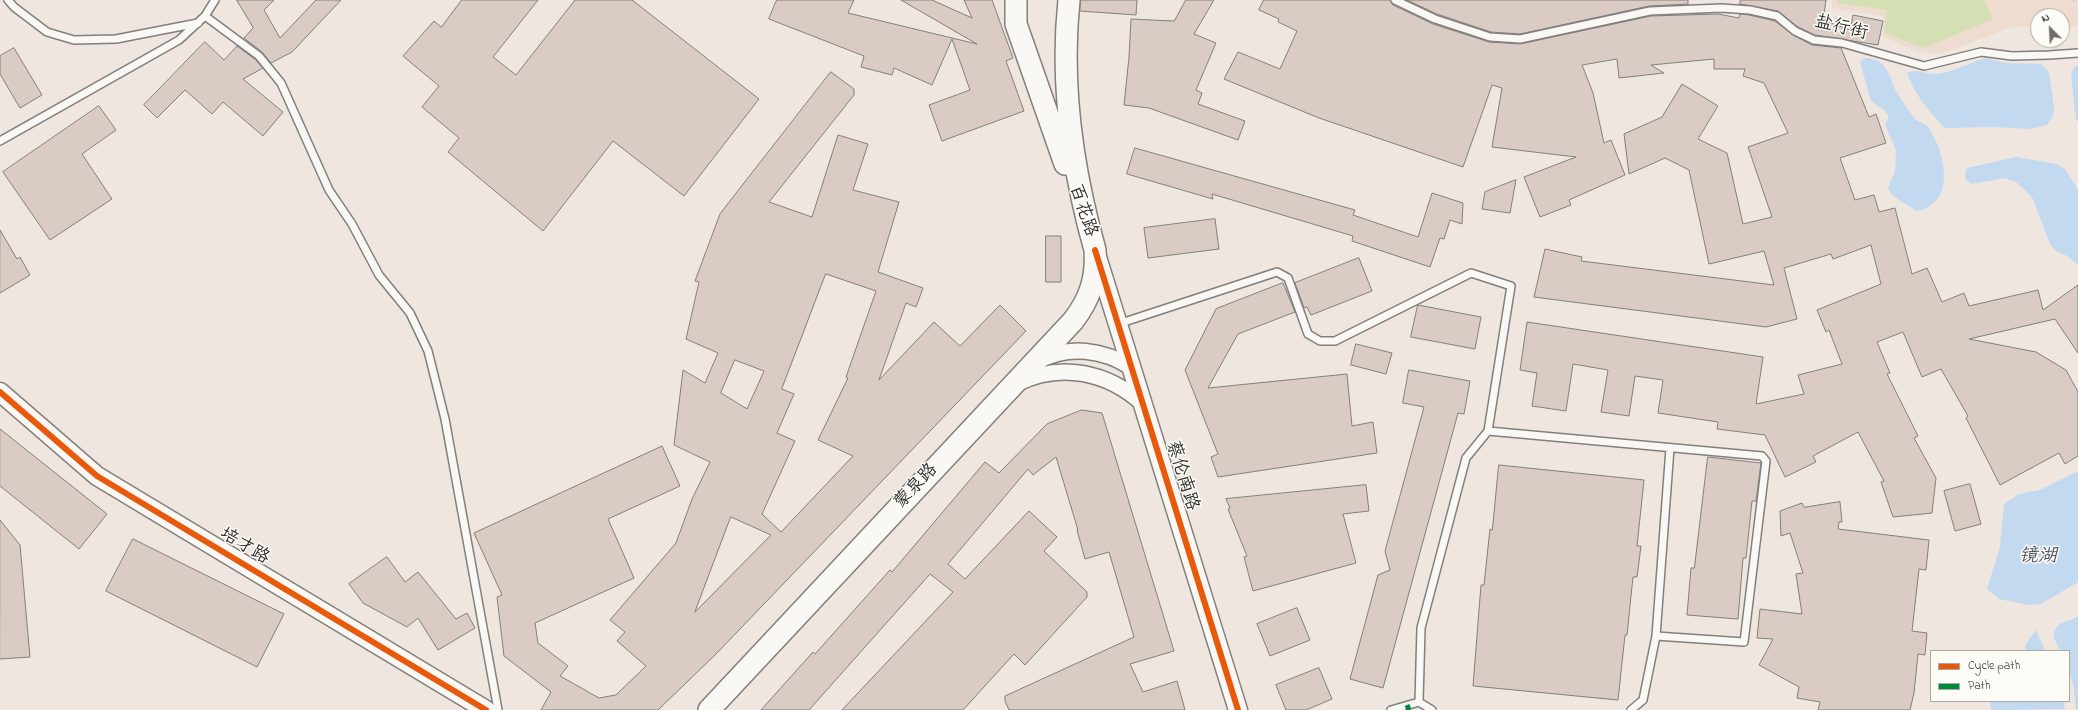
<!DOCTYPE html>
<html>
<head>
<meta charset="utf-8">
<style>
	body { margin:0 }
	#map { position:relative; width:2078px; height:710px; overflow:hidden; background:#efe6df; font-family:"Indie Flower",sans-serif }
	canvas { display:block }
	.legend { position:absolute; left:1930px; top:650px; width:140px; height:52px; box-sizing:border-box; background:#fdfcf7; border:1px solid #a9a8a5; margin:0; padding:5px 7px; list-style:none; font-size:12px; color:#2b2b2b }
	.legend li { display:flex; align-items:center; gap:8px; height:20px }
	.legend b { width:20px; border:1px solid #a9a8a5 }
	.north { position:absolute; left:2030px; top:8px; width:40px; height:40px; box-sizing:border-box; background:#fdfcf7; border:1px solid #a9a8a5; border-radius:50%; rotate:336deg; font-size:11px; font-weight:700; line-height:16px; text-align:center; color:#2b2b2b }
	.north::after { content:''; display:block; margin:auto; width:14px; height:18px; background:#706c6a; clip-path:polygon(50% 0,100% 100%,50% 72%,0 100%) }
</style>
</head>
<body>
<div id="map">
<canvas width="2078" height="710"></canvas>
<ul class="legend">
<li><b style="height:5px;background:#e8590c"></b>Cycle path</li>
<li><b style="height:5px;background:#00873e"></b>Path</li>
</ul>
<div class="north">N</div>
</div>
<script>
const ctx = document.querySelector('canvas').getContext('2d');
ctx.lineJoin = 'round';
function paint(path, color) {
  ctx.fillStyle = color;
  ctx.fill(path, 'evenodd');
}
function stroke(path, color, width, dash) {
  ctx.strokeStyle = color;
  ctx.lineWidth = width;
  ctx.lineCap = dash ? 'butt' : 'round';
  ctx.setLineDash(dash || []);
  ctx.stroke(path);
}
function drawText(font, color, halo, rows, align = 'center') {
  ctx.font = font + ' "Indie Flower","LXGW WenKai TC",sans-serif';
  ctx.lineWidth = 3;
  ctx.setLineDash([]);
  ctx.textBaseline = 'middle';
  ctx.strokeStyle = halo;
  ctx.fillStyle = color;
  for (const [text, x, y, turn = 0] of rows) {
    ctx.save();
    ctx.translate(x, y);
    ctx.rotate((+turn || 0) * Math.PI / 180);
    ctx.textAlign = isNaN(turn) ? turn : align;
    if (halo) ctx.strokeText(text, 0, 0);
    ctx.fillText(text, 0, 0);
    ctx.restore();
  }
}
paint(new Path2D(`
	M1832,0h246v26l-16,1v-11h-24v11h-26l-71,27 -23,-2 -36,-16 1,-20 -51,-8z`), '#efdcd0');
paint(new Path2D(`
	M1838,0h146l9,19 -69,29 -40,-15 3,-23 -49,-7z`), '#d5dfb4');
paint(new Path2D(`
	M1865,58c24,1 23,18 32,35 3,5 7,10 10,15 3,4 6,8 9,12 4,3 10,4 13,8 16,25 28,75 -12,83l-24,-15 -5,-8 7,-17 1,-21 -11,-25 4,-8 -5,-7 -13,-9 -11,-39z
	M1986,58l19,5 36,1 8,8 5,36 -1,8 -6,9 -16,4 -37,-2 -49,1c-16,-16 -30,-33 -38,-55 10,-5 17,1 28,1 15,0 35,-12 51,-16z
	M2078,65v57l-2,-2 -5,-44 2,-7z
	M2016,157l41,7 8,5 13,21v75l-11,-9 -11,-5 -6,-7 -18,-47 -16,-15 -11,-4 -34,6 -5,-4 -1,-7 2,-5z
	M2078,471v111l-37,22 -12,1 -30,-6 -12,-10 13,-42 4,-43 15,-10 21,-4z
	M2078,617v93h-2l-3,-27 -4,-10v-22h-9l-6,-13v-7l5,-7z
	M2036,630l9,21h-20l1,-7z
	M1993,701h70l2,8 -74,1 -1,-8z`), '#c2d9f0');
const building = new Path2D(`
	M237,0h37l-10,10 16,28 36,-38h25l-49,52 -21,11 -9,-11 -18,-14 9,-10z
	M462,0h76l-45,57 23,18 59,-75h57l127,99 -75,97 -71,-55 -70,90 -95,-79 11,-14 -37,-31 17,-21 -36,-30 31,-35 7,6z
	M777,0h77l-6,13 129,31 -76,-44h31l40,18 -8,-18h28l21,58 -7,3 18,50 -82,30 -13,-36 41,-15 -18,-51 -20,46 -38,-17 -2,7 -31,-8 3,-11 -95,-37z
	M1081,0h56l-1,15 -56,-4z
	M1186,0h28l-20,34 22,9 -20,47 6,3 -4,11 47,17 -7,19 -89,-32 -25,-3 5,-48 2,-38 43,2z
	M1264,0h126l3,5 40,19 56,18 31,2 131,-28 67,-2 21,4 1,-4 9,1 26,6 18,14 19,10 29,3 28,69 7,-3 10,29 -46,15 15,42 19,-5 5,17 16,-4 17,66 15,-6 15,34 22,-9 5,13 69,-16 5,20 35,-25v68l-23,-34 -86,20 67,13 30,18 12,22v64l-13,8 -6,-11 -59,32 -34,-67 2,-2 -27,-47 -19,8 -19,-45 -26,10 13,31 -3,1 31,62 -4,2 22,40 -4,35 -39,4 -12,-35 3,-1 -26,-49 -45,24 3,6 -31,15 -20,-42 -48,-6 1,-7 -60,-9 5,-33 -28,-4 -6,40 -28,-4 7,-42 -35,-6 -7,47 -34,-5 5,-33 -17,-3 7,-48 236,35 -7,47 48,-10 -6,-19 44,-11 -13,-34 -3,2 -9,-22 64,-26 -10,-39 -38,14 -2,-5 -47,14 13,51 -31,8 -232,-30 11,-48 37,8 -1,4 193,24 -10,-34 -55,13 -20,-94 -24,-12 -36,16 -5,-40 38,-17 20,-33 36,22 -20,33 29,14 16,71 29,-7 -24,-70 40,-14 -24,-50 -21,-7 2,-7h-31v-10l-63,6 13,8 -45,5 -2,-19 -35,6 11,28 11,50 7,-3 14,35 -56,25 2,5 -31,12 -16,-40 52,-20 -84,-10 10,-59 -10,-3 -29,82 -144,-49 -95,-39 14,-27 42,17 17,-38 -19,-9 1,-3 -20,-9z
	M1407,0h281v4l-39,2 -129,28 -29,-2 -54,-18z
	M1741,0h85l-3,20 27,10 3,-15 30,6 -5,24 -63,-10 -17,-8 -20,-16 -38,-7z
	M205,42l19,18 13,-14 19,14 7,8 -20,11 40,33 -20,24 -40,-34 -11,12 -27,-24 -28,28 -13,-13z
	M14,48l28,47 -22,13 -20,-34v-18z
	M831,72l23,17v6l-85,107 43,15 26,-82 30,9 -15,46 46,12 -21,70 45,16 -7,19 -10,-4 -27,77 55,-58 26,24 40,-41 26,26 -310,323 -58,56h-117l10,-18 -47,-36 -7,-59 5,-2 -28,-62 188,-87 18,40 -72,33 26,59 -99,45 3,20 30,23 -8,10 39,22 17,-3 30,-29 -29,-25 8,-9 -15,-12 66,-77 16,-44 18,-37 -36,-17 9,-75 22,13 13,-30 -32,-14 13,-57 -4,-1 25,-67zM826,274l50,17 -30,86 2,1 -30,62 35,16 -72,76 -19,-18 33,-73 -18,-8 17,-39 -12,-5zM735,360l29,11 -17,38 -26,-16zM731,517l40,18 -76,77z
	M99,106l17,24 -34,24 30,45 -62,41 -47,-68z
	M1135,148l220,62 -2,5 65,22 14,-44 31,10 -1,21 -12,-4 -6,19 -4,-1 -10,29 -78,-26 1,-5 -141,-42 1,5 -86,-25z
	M1516,180l-6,33 -28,-4 3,-17z
	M1215,219l4,30 -71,9 -4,-30z
	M0,230l17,29 3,-2 10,18 -30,18z
	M1046,236h15v46h-15z
	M1359,258l13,33 -61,24 -4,-8 -3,1 -9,-25z
	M1283,283l12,29 -57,22 -30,54 139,-14 5,52 21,-4 4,31 -159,24 -7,-20 7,-3 -33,-84 31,-61z
	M1418,305l63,12 -6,32 -64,-12z
	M1356,344l36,9 -6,21 -35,-9z
	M1409,370l61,11 -6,33 -6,-1 -75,275 -33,-9 28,-104 12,-5 -5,-19 39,-144 -21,-4z
	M1082,410l20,3 72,238 -44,13 13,28 34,-11 8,29h-176l-4,-9v-5l129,-59 -25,-85 -24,7 -8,-29h1l-22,-73 -23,18 -5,-6 -80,95 17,15 64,-68 28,26 -13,14 43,41v5l-62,68 -11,-11 -51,56h-121l111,-118 -23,-18 -121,136h-48l52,-58 2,2 75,-84 2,2 93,-110 14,11 48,-49z
	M0,429l107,85 -28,35 -79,-63z
	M1708,457l53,6 -5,38h-4l-6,57h-3l-5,61 -51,-4 4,-47h3z
	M1499,465l145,15 -7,66h4l-4,31h-4l-6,58h-2l-7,65 -145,-14 8,-101h3l6,-56 2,1z
	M1970,484l11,40 -26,7 -11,-40z
	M1366,485l3,26 -26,3 13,49 -103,28 -9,-34 3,-1 -19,-47 2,-1 -4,-9z
	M1840,502l2,20h-3l-1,7 91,11 -3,30 -7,-1 -7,62 15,2 -2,22 -7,-1 -4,39 -4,17h-92l2,-8 -23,-4 2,-11 -40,-22 14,-26 -16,-1 3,-29 42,5 -6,-40 7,-1 -13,-40 -9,3 -1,-25 22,-8 2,4z
	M0,520l20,25 10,112 -30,2z
	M133,539l151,75 -27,53 -151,-76z
	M387,557l18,25 13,-10 38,47 11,-6 8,15 -37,22 -20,-32 -11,9 -44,-24 -14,-19z
	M1297,608l13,32 -40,16 -13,-32z
	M1319,668l13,31 -26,11h-20l-10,-25z`);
paint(building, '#daccc4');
stroke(building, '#837f7c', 1);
const service = new Path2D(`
	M8,0l6,7 33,25 27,8 42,-1 82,-16
	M1395,0l40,19 55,18 30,2 130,-28 71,-3 29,2 27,6 18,15 19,9 28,3 82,23 57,-14 31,4 37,-1 29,-2
	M205,16l54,40 22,27 48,107 23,34 27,51 31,38 18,38 17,68 53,291
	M0,141l179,-101 26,-24 10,-16
	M1118,324l159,-52 11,6 20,56 12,7h15l136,-68 40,13 -23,145 274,25 4,5 -22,181 -88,-6
	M1391,710l28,-8
	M1432,710l-13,-8 2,-74 45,-170 22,-27
	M1631,710l12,-10 13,-64 14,-188`);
const minor = new Path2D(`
	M1038,361c31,-16 65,-12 94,7
	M1018,383c43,-21 90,-11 125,21`);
const tertiary = new Path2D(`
	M1097,257l141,453
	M0,392l97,84 389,234`);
const secondary = new Path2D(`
	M1016,0v24l49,140
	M709,710l364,-389c17,-22 24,-43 22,-71 -23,-82 -35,-165 -26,-250`);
stroke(service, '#837f7c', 10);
stroke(minor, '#837f7c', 18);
stroke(tertiary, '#837f7c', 21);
stroke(secondary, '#837f7c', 24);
stroke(new Path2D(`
	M2073,0h1`), '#b3b0af', 2.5, [1, 3]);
stroke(service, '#f9f8f5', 7);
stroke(minor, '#f9f8f5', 15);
stroke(tertiary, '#f9f8f5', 18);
stroke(secondary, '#f9f8f5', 21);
stroke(new Path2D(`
	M1407,705l2,5`), '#00873e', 5, [10, 5]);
stroke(new Path2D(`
	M1095,250l143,460
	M0,392l97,84 389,234`), '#e8590c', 6);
drawText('18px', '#2b2b2b', '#fdfcf7', [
	["盐行街",1841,29,14],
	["百花路",1082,211,71],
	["蔡伦南路",1181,476,73],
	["蒙泉路",917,487,-47],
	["培才路",244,547,31]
]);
drawText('italic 19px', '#4c555e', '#fdfcf7', [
	["镜湖",2038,558]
]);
</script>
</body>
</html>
